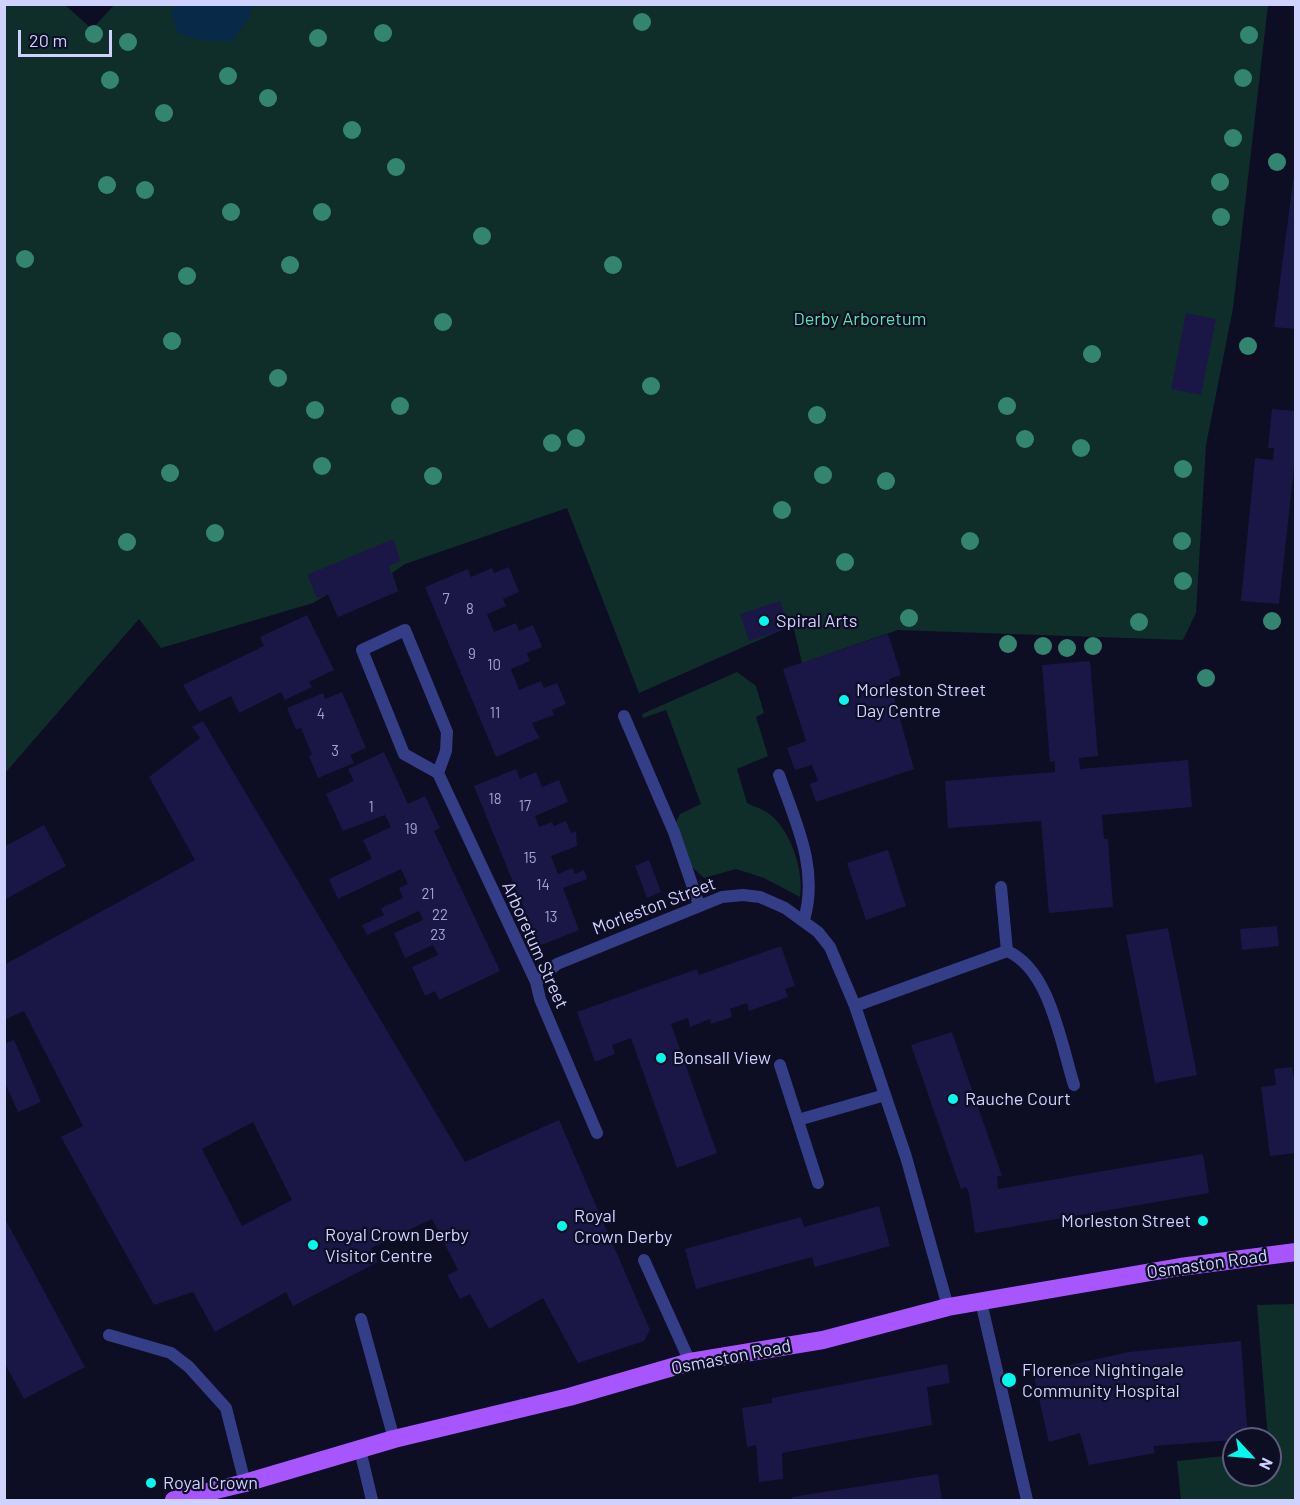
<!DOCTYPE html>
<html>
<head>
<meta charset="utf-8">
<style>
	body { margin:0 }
	#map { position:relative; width:1300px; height:1505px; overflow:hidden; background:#0d0d24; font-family:Barlow,sans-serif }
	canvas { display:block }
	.frame { position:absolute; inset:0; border:6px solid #cfd1ff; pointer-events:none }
	.north { position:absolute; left:1222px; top:1427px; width:60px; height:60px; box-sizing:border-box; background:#0d0d24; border:2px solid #5b5b7c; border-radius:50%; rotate:116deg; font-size:16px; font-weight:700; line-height:24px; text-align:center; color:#cfd1ff }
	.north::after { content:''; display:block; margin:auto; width:21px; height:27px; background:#00faee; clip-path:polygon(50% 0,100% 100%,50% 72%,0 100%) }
	.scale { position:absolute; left:18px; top:30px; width:94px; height:27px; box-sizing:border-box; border:3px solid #cfd1ff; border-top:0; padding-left:8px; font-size:18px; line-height:21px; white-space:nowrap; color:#cfd1ff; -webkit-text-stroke:4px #0d0d24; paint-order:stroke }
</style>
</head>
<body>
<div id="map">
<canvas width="1300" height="1505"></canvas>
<div class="frame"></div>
<div class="north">N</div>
<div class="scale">20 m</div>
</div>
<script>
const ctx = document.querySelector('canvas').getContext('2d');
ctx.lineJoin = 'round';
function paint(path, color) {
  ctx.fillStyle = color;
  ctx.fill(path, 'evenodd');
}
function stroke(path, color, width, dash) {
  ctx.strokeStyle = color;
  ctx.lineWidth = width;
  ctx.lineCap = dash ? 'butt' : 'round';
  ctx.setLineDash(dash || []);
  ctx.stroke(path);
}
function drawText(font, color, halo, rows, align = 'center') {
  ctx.font = font + ' Barlow,sans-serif';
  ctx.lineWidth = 4.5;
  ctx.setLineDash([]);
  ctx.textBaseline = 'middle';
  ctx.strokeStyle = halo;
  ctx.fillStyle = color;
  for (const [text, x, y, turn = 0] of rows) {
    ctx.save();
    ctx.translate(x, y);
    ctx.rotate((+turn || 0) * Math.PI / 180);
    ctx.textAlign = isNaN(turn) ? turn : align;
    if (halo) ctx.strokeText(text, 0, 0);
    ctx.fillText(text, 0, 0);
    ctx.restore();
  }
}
paint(new Path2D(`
	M115,4l1153,1 -35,303 -27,137 -10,168 -13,27 -285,-10 -96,33 -9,-38 -154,68 -72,-185 -162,56 -13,9 6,18 -60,26 -10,-23 -15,9 -152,45 -22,-29 -134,154 -1,-768h61l27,24z
	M737,672l19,14 8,27 -8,4 12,39 -31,13 10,34c8,4 19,7 25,13 20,18 32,56 28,81l-36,-19 -28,-9 -32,9 -12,-11 -16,-45 4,-8 21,-10 -35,-94 -23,8 -1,-4z
	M1295,1304v196h-114l-4,-39 57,-6v20h36v-36h-2l-11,-134z`), '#0f2e29');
paint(new Path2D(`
	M175,5v-1l78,1 -4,13 -17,23h-28l-26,-8 -7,-21z`), '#082947');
paint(new Path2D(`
	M1294,174h2v155l-22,-2z
	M1186,313l30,6 -15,76 -30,-6z
	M1272,409l24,2v38l-17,155 -38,-3 14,-143 18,2 1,-12h-6z
	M393,539l8,22 -12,5 9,25 -60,26 -10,-23 -11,4 -10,-23z
	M509,567l10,25 -16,7 3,7 -19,8 7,18 22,-9 3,8 14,-6 9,22 -15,6 3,8 -19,8 8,21 22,-9 3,7 13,-5 9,21 -14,6 2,5 -22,8 7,15 -43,19 -71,-170 43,-18 3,8 21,-9 2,5z
	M780,601l9,27 -40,13 -9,-27z
	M307,615l27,55 -25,12 3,5 -27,13 -4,-8 -42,21 -8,-17 -32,16 -16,-27 81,-39 -4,-9z
	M888,634l13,41 -12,4 25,90 -98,33 -6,-18 8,-3 -6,-16 -17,5 -8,-22 19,-7 -23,-72z
	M1090,661l8,95 -19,2 1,11 108,-9 4,47 -90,8 2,24h4l5,68 -64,6 -8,-92 -93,7 -3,-47 110,-9v-11l-5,1 -8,-97z
	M342,692l24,56 -16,7 4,8 -36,15 -9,-22 3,-1 -11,-27 -5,2 -9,-22 36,-15 2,6z
	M203,721l262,441 94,-42 91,210 -6,11 -66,22 -35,-65 -54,31 -19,-35 -10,5 -13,-24 11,-5 -26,-51 -61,29 7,14 -85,44 -7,-14 -71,40 -22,-40 -39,13 -93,-168 22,-11 -59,-115 -20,9v-55l191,-105 -46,-83 51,-39 -8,-11zM253,1122l39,78 -50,26 -40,-77z
	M384,752l24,52 17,-8 15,32 -6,3 66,140 -61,29 -4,-9 -10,5 -13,-29 26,-12 -5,-10 -28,13 -11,-25 29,-13 -4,-9 -52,24 -5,-10 22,-10 -3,-7 22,-10 -4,-10 9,-4 -7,-15 -63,30 -9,-20 43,-20 -9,-19 28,-13 -6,-12 -42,16 -17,-37 28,-13 -6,-12z
	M516,769l4,10 16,-7 6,15 17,-7 9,22 -33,14 4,11 13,-5 2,4 12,-5 5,12 5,-2 1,15 -26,10 7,18 14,-6 3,6 9,-4 3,9 -24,9 16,42 -40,16 -65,-160z
	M44,825l22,41 -62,34v-53z
	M888,850l18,56 -40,14 -19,-57z
	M649,860l12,32 -14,6 -12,-32z
	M1277,926l2,20 -37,4 -2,-21z
	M1168,928l29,147 -42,8 -29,-148z
	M781,946l14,40 -10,3 3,8 -39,14 -2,-8 -17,6 2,8 -21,7 -1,-5 -20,8 -2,-9 -17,6 46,129 -40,15 -46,-130 -19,7 3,9 -20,8 -18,-50 120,-43 2,6z
	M952,1032l50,144h-5l1,13 205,-35 6,39 -234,40 -6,-40 -3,-6 -5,2 -50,-144z
	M14,1040l27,62 -23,10 -14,-31v-37z
	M1292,1067l4,26v60l-26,3 -9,-69 15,-2 -2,-16z
	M879,1206l11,40 -75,21 -3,-10 -116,32 -11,-40 116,-32 3,10z
	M4,1217l81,150 -61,32 -20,-37z
	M1241,1341l7,98 -95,7 2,7 -66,12 -9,-32 -31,9 -16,-69 96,-21z
	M947,1364l3,19 -23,4 5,38 -150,28 1,26 -24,3 -3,-37 -9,2 -5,-39 30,-5v-5z
	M938,1474l4,26h-150v-3z`), '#1a1746');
stroke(new Path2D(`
	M624,716l50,116 25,73
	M779,775c17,48 40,94 25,145
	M1001,887l6,64
	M780,1065l38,118
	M981,1302l46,198
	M361,1319l33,120
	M109,1335l62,18 18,14 37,41 19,75`), '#343e86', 12);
stroke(new Path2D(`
	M405,630l42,102 -1,19 -8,22 -34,-19 -42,-104z
	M438,773l98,209 4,17 57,134
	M536,982l21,-18 165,-67 21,-2 17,2 25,11 33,24 12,15 25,59 51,151 42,150
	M855,1006l152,-55c43,18 54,93 67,134
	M798,1120l87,-25
	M644,1260l46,102
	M360,1450l12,50`), '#343e86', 12);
stroke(new Path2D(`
	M174,1500l71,-17 149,-44 175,-42 121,-35 133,-22 125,-33 232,-40 116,-15`), '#a756ff', 18);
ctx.fillStyle = '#34856f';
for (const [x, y] of [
	[642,22],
	[383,33],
	[94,34],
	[1249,35],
	[318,38],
	[128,42],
	[228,76],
	[1243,78],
	[110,80],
	[268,98],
	[164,113],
	[352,130],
	[1233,138],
	[1277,162],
	[396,167],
	[1220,182],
	[107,185],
	[145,190],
	[231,212],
	[322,212],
	[1221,217],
	[482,236],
	[25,259],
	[290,265],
	[613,265],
	[187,276],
	[443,322],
	[172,341],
	[1248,346],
	[1092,354],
	[278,378],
	[651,386],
	[400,406],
	[1007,406],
	[315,410],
	[817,415],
	[576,438],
	[1025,439],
	[552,443],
	[1081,448],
	[322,466],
	[1183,469],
	[170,473],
	[823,475],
	[433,476],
	[886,481],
	[782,510],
	[215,533],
	[970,541],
	[1182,541],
	[127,542],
	[845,562],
	[1183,581],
	[909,618],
	[1272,621],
	[1139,622],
	[1008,644],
	[1043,646],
	[1093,646],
	[1067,648],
	[1206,678]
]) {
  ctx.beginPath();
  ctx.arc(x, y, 9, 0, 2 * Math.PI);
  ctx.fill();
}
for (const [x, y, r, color] of [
	[764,621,6,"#00faee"],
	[844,700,6,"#00faee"],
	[661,1058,6,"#00faee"],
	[953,1099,6,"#00faee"],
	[1203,1221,6,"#00faee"],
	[562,1226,6,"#00faee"],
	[313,1245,6,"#00faee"],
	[1009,1380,8,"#00faee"],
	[151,1483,6,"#00faee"]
]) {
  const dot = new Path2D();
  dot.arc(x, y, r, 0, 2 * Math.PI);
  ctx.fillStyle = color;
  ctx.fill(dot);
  stroke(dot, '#0d0d24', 2);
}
drawText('15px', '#a2a2d1', null, [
	["7",446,599],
	["8",470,609],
	["9",472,654],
	["10",494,665],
	["11",495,713],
	["4",321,714],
	["3",335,751],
	["18",495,799],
	["17",525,806],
	["1",371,807],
	["19",411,829],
	["15",530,858],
	["14",543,885],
	["21",428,894],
	["22",440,915],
	["13",551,917],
	["23",438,935]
]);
drawText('18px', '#54e7ac', '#0d0d24', [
	["Derby Arboretum",860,319]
]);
drawText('18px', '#cfd1ff', '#0d0d24', [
	["Spiral Arts",776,621],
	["Morleston Street",856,690],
	["Day Centre",856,711],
	["Bonsall View",673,1058],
	["Rauche Court",965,1099],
	["Royal",574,1216],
	["Crown Derby",574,1237],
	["Morleston Street",1191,1221,"right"],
	["Royal Crown Derby",325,1235],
	["Visitor Centre",325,1256],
	["Florence Nightingale",1022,1370],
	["Community Hospital",1022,1391],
	["Royal Crown",163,1483]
], 'left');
drawText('18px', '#cfd1ff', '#0d0d24', [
	["Morleston Street",654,906,-21],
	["Arboretum Street",535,945,66],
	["Osmaston Road",1207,1264,-8],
	["Osmaston Road",731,1357,-11]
]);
</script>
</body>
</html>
